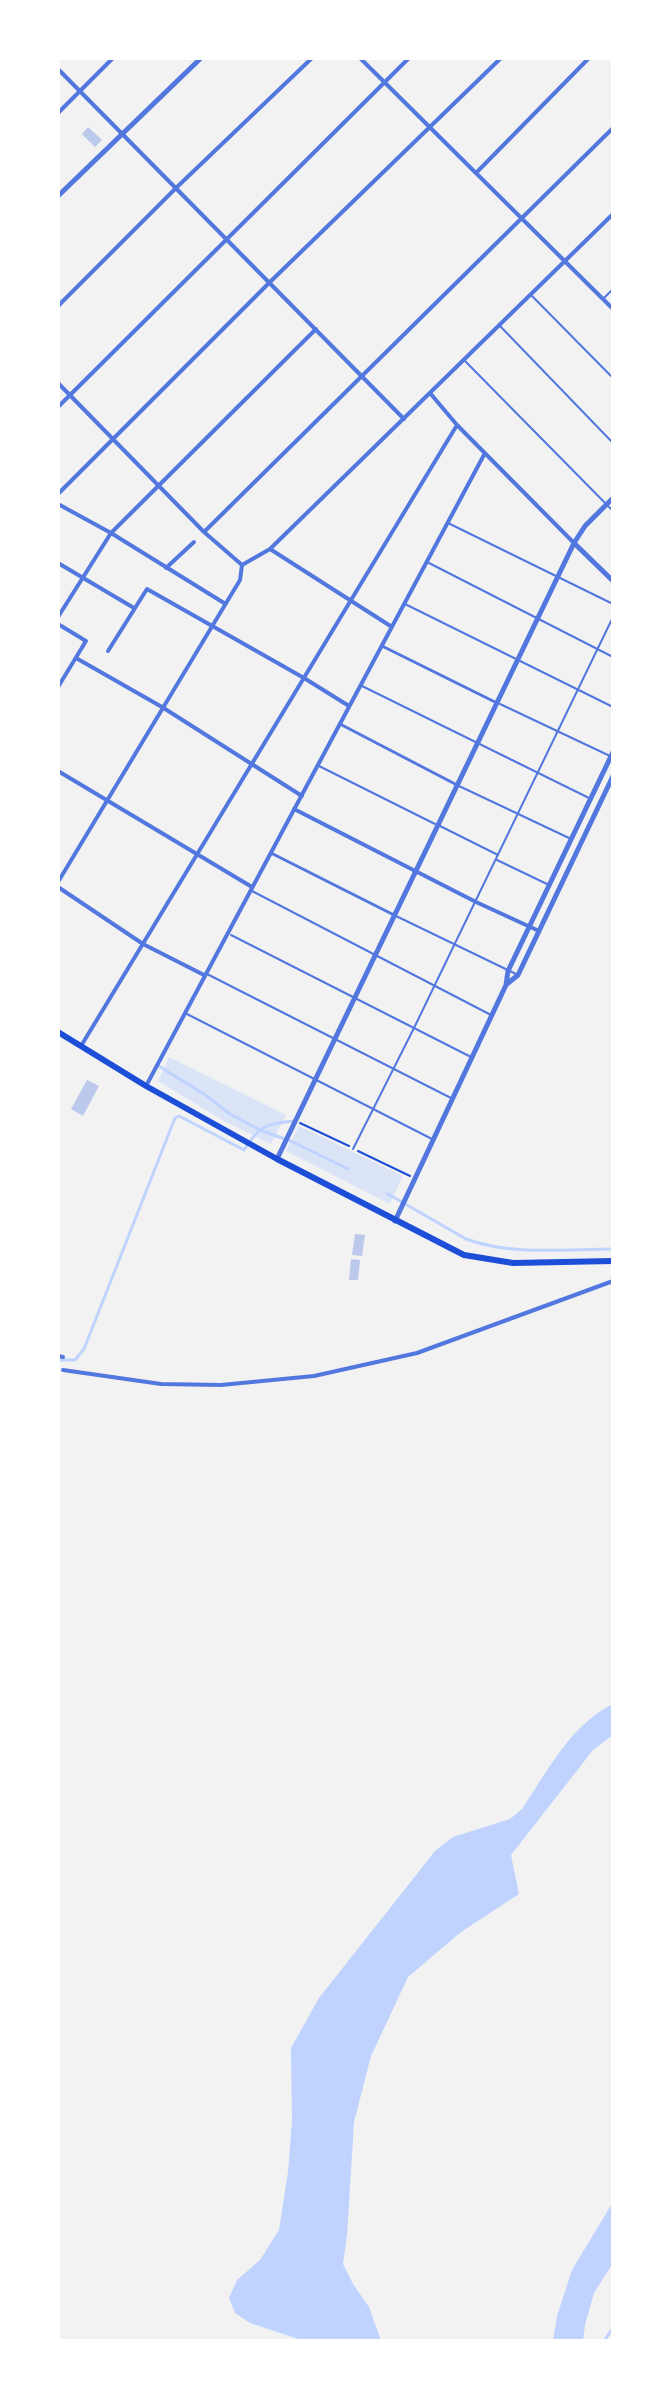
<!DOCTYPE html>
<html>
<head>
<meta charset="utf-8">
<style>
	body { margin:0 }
	#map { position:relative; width:671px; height:2399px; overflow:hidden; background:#f2f2f2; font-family:"PT Sans",sans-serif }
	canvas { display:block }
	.frame { position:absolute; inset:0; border:60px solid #fff; pointer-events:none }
</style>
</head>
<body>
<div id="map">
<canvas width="671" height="2399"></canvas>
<div class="frame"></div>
</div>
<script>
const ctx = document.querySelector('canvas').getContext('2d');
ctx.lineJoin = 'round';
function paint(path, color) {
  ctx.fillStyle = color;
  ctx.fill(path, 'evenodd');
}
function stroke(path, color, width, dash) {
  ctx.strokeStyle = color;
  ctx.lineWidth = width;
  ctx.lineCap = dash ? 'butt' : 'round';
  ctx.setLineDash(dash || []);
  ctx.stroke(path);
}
paint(new Path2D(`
	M169,1057l117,58 -15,29 -47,-23 -66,-40z
	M299,1126l104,50 -13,28 -104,-53z`), '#dbe4f7');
paint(new Path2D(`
	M613,1704v31l-20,15 -82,105 8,39 -58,38 -53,45 -37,79 -17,66 -7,113 -4,29 10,20 16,23 12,34h-77l-54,-18 -15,-10 -6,-15 8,-18 23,-20 19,-30 9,-58 4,-51 -1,-73 28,-50 116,-147 18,-14 57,-18 12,-10c25,-37 49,-85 91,-105z
	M613,2202v61l-19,30 -9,32 -2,16h-30l4,-25 15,-46z`), '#bfd3fe');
stroke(new Path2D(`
	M157,1065l47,29 26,20 30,16 33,12 55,27
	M388,1194l78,45c46,17 99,10 147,10
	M58,1360h17l9,-11 91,-231 4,-2 65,34c15,-24 22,-27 51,-29
	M604,2341l9,-13`), '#bfd3fe', 3);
paint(new Path2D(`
	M88,127l14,13 -7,7 -13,-13z
	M87,1080l12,6 -16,30 -12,-7z
	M355,1234l10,1 -3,21 -10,-1z
	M351,1259l9,1 -2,20h-9z`), '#bdc9ec');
stroke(new Path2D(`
	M300,1123l49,23
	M358,1151l52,25`), '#1d4ed8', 2);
stroke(new Path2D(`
	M532,296l81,82
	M604,298l9,-9
	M500,326l113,117
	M464,360l149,151
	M448,523l165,81
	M429,563l184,94
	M405,604l208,103
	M362,686l227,112
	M500,704l110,52
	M319,766l116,58
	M459,786l110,52
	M440,826l58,29
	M497,860l52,25
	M252,891l239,124
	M396,916l120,58
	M231,935l240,122
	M207,974l244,124
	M185,1013l247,126
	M353,1149l61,-121 199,-411`), '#5277de', 2);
stroke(new Path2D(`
	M382,646l115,57
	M340,724l117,61
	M271,853l123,62`), '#5277de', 3);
stroke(new Path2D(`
	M360,58l253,251
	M58,69l346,350
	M58,113l55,-55
	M476,173l113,-115
	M58,306l119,-119 135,-129
	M58,383l146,149 38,33
	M430,393l27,32 117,118
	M58,407l351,-349
	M58,494l212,-212 231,-224
	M58,504l53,29 113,70
	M204,532l409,-404
	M270,549l122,78
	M58,563l76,45
	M242,565l28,-16 343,-335
	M166,568l28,-26
	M58,617l53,-84 205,-204
	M58,624l28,17 -28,46
	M108,651l39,-62 157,89 45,28
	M76,658l86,49 140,89
	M58,771l194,116
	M294,809l182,93 63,29
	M58,882l182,-302 2,-15
	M58,887l85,57 61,31
	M81,1046l376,-621
	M146,1086l339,-633
	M613,1088v1
	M58,1356l5,1
	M63,1370l98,14 60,1 93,-9 103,-23 196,-72`), '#5277de', 4);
stroke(new Path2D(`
	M58,196l143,-138
	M574,543l39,38
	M507,984l11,-9 95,-199
	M277,1159l297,-616 11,-17 28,-28
	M395,1221l111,-236 2,-14 105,-219`), '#5277de', 5);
stroke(new Path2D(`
	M58,1032l88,54 131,73 187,96 49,8 100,-2`), '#1d4ed8', 6);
</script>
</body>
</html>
